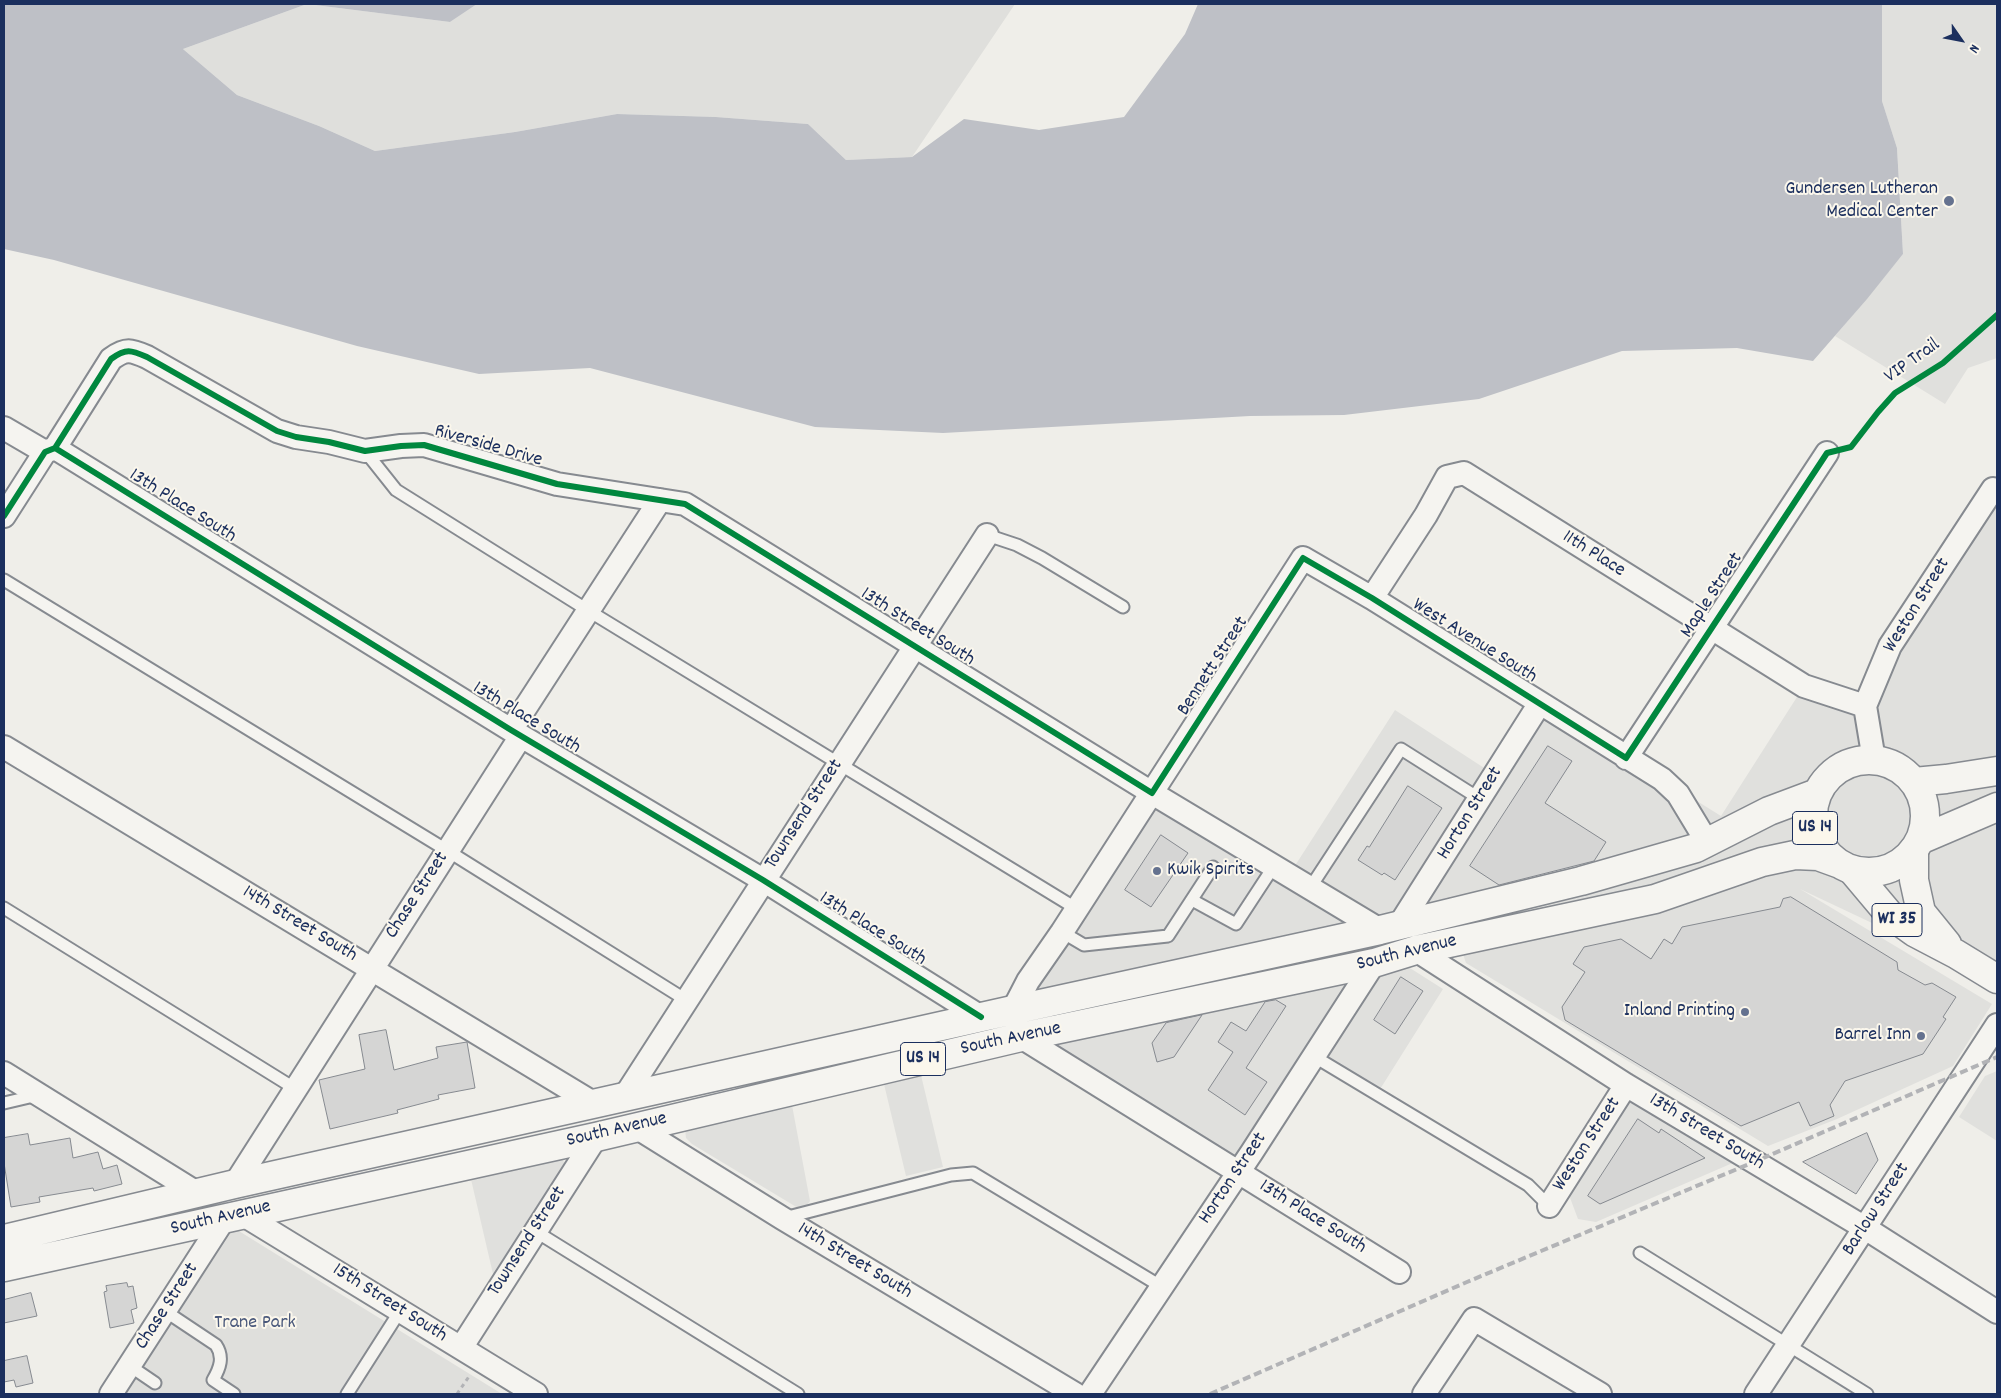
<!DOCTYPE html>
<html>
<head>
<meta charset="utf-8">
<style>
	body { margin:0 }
	#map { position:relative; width:2001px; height:1398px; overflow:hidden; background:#efeee9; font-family:Dekko,sans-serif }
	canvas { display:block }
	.frame { position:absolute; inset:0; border:5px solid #1b2f5e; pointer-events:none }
	.north { position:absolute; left:1936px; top:15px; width:50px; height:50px; -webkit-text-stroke:4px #fbf7ec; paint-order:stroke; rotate:123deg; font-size:14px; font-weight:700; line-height:20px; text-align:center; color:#1b2f5e }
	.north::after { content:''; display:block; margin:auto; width:18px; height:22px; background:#1b2f5e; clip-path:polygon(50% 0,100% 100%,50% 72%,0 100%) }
</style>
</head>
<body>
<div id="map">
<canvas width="2001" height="1398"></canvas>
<div class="frame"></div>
<div class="north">N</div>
</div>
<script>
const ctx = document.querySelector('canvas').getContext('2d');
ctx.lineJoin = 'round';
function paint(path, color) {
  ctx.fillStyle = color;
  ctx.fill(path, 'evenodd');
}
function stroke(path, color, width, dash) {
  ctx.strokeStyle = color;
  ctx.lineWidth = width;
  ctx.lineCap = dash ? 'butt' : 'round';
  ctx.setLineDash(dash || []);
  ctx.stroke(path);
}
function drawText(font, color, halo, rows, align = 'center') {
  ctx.font = font + ' Dekko,sans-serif';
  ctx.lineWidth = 4;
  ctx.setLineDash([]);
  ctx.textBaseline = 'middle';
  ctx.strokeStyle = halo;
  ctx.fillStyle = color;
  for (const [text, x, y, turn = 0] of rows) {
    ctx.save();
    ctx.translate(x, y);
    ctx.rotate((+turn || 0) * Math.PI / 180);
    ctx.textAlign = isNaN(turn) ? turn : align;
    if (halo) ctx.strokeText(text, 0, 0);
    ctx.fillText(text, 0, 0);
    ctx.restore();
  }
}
paint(new Path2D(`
	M1882,4h115v354l-29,10 -23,36 -110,-68 68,-82 -6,-106 -15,-47z
	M1997,482v500l-197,-93 192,115 -39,62 -116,53 -69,27 -302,-183 -3,-9 1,-5 -62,14 41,26 -66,105 -62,-37 -76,115 -238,-147 151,-232 137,82 106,-165 100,65 45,-72 181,113 83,-130 61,20z
	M920,1071l23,96 -37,9 -23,-96z
	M1997,1071v70l-38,-24 26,-41z
	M791,1100l19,101 -7,10 -111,-67 -6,-6 -1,-9z
	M1629,1102l12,1 94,59 -139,60 -18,-3 -9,-24z
	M553,1156l10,3 2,8 -72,107 -23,-99z`), '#e0e0dd');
paint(new Path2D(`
	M307,4l143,18 27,-18h538l-103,153 -66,3 -38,-36 -92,-7 -99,-3 -102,18 -140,19 -56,-25 -82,-31 -54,-46z
	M234,1228l268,166h-378z`), '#dfdfdc');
paint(new Path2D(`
	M4,4h473l-27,18 -143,-18 -124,45 54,46 82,31 56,25 140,-19 102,-18 99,3 92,7 38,36 66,-3 52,-38 75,11 85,-13 61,-83 13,-30h684v97l15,47 6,106 -36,45 -54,62 -76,-13 -115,3 -143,48 -135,16 -94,1 -307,17 -128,-6 -225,-59 -111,6 -122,-28 -303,-86 -50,-11z`), '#bec0c6');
const building = new Path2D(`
	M1548,746l24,15 -27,42 61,39 -12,19 -95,24 -29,-19z
	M1408,786l34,22 -47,72 -11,-7 -2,2 -24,-15 9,-14 2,1z
	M1161,835l27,18 -37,54 -26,-17z
	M1791,897l106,65 1,8 27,15 7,-2 24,14 -13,20 3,2 -23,35 -78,27 -15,24 4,11 -24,10 -11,-24 -58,24 -176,-106 -3,-13 23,-35 -12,-8 11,-17 37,-8 30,20 13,-20 8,5 10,-17 98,-20 3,-8z
	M1401,977l22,14 -28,43 -21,-14z
	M1276,1000l10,6 -40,62 21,14 -22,33 -37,-25 25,-38 -15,-10 13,-20 15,9 19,-29z
	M1202,1015l-28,42 -17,5 -5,-19 14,-20z
	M386,1030l8,40 44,-12 -2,-11 31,-5 8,46 -37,7 1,4 -42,11 1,3 -68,16 -11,-49 46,-11 -6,-34z
	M1638,1119l21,14 2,-4 44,29 -105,46 -12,-8z
	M1867,1133l11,27 -22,34 -53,-32z
	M28,1134l2,11 40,-7 3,20 25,-6 5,17 14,-4 5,19 -28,7 -1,-3 -54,9 1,5 -29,5 -7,-44v-25z
	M127,1283l1,4 5,-1 4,22 -6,2 3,13 -24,5 -6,-36 3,-1 -1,-5z
	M31,1293l6,23 -33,7v-23z
	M27,1356l6,27 -17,4 -2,-7 -10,2v-21z`);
paint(building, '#d5d5d4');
stroke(building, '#868a90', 1);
const service = new Path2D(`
	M365,451l31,39 193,121 488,298
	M987,535l30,10 25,13 81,49
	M4,580l444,271 238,149
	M1310,888l91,-139 79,50
	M1192,900l44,24 38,-58
	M4,908l290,180
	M1062,932l22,13 84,-9 45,-69
	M1315,1057l213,128 21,21
	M4,1103l34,-8
	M784,1218l167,-43 22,-2 189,114
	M535,1231l263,163
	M1640,1253l227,141
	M165,1311l51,34c8,12 4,23 -3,35l21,14
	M130,1366l25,17
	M347,1394l53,-83`);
const minor = new Path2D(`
	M4,428l41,24
	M55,448l456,282 252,150 218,137
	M4,516l41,-64 10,-4 56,-89c15,-11 20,-9 36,-2l130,74 19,6 33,5 36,9 36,-5 23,-1 133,39 128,20 467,289 228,137
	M1372,598l54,-83 21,-38 17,-4 340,213 61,20
	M511,730l149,-230
	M4,747l589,356
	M1626,758l201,-305
	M1874,760l-9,-54 25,-60 103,-157
	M1400,924l140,-221
	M1416,950l210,135 239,143 132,84
	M1013,1010l15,-29 34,-49 241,-374 69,40 290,181 16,15 29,48
	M1021,1037l378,235
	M4,1073l193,120
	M625,1096l362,-561
	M636,1127l146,91 293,176
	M235,1184l286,-448
	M1549,1206l77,-121
	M242,1214l294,180
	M461,1348l135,-211
	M111,1394l113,-175
	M1090,1394l162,-242 122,-189
	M1424,1394l50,-75 126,75
	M1756,1394l241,-369`);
const primary = new Path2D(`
	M1914,850v30l7,32 26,32
	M1852,870l37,44 25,18 42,22 41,25`);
const trunk = new Path2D(`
	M1813 816a56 56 0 1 1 112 0a56 56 0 1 1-112 0Z
	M1914,782l32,-3 51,-8
	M1920,840l77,-33
	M4,1239l231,-55 778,-174 367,-80 201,-49 115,-33 73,-37 48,-18
	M4,1267l592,-130 425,-100 353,-74 42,-13 239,-51 107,-37 33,-7 23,1 22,8`);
stroke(service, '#868a90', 15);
stroke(minor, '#868a90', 26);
stroke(primary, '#868a90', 31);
stroke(trunk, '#868a90', 31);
stroke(new Path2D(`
	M457,1394l13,-19`), '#b2b3b6', 3, [4, 4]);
stroke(service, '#f5f4f0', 11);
stroke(minor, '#f5f4f0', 22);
stroke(primary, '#f5f4f0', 28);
stroke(trunk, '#f5f4f0', 28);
stroke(new Path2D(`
	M1210,1394l257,-112 287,-120 243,-105`), '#b2b3b6', 4, [8, 4]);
stroke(new Path2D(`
	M55,448l456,282 252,150 218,137
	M4,516l41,-64 10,-4 56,-89c15,-11 20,-9 36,-2l130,74 19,6 33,5 36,9 36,-5 23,-1 133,39 128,20 467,289 151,-235 69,40 254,160 201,-305 24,-6 27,-35 17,-19 48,-30 54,-48`), '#00873e', 6);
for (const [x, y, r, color] of [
	[1949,201,6,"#65728f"],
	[1157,871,5,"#65728f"],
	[1745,1012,5,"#65728f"],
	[1921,1036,5,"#65728f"]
]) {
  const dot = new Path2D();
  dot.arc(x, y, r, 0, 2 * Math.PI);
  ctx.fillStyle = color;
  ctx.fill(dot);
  stroke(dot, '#fbf7ec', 2);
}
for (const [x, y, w] of [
	[1815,828,45],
	[1897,920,50],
	[923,1059,45]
]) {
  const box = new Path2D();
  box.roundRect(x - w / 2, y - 16.5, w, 33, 4);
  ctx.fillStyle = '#fbf7ec';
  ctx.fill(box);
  stroke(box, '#1b2f5e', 1);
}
drawText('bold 19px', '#1b2f5e', null, [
	["US 14",1815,828],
	["WI 35",1897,920],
	["US 14",923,1059]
]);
drawText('20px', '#1b2f5e', '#fbf7ec', [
	["Gundersen Lutheran",1938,190],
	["Medical Center",1938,213],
	["Kwik Spirits",1167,871,"left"],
	["Inland Printing",1735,1012],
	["Barrel Inn",1911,1036]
], 'right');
drawText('20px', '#1b2f5e', '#fbf7ec', [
	["VIP Trail",1913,362,-35],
	["Riverside Drive",488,447,16],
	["13th Place South",182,507,32],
	["11th Place",1593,555,32],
	["Maple Street",1713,596,-57],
	["Weston Street",1918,606,-58],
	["13th Street South",917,628,32],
	["West Avenue South",1474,642,32],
	["Bennett Street",1214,667,-57],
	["13th Place South",526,719,31],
	["Horton Street",1471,814,-58],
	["Townsend Street",805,815,-57],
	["Chase Street",418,896,-57],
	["14th Street South",299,925,31],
	["13th Place South",872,930,32],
	["South Avenue",1407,954,-14],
	["South Avenue",1011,1040,-12],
	["South Avenue",617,1131,-13],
	["13th Street South",1706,1133,31],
	["Weston Street",1588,1145,-57],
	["Horton Street",1234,1179,-56],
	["Barlow Street",1877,1210,-57],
	["13th Place South",1312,1218,32],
	["South Avenue",221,1219,-13],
	["Townsend Street",528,1242,-57],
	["14th Street South",854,1262,31],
	["15th Street South",389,1304,32],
	["Chase Street",168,1307,-57]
]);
drawText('20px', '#49587b', '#fbf7ec', [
	["Trane Park",255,1324]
]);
</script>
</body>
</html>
